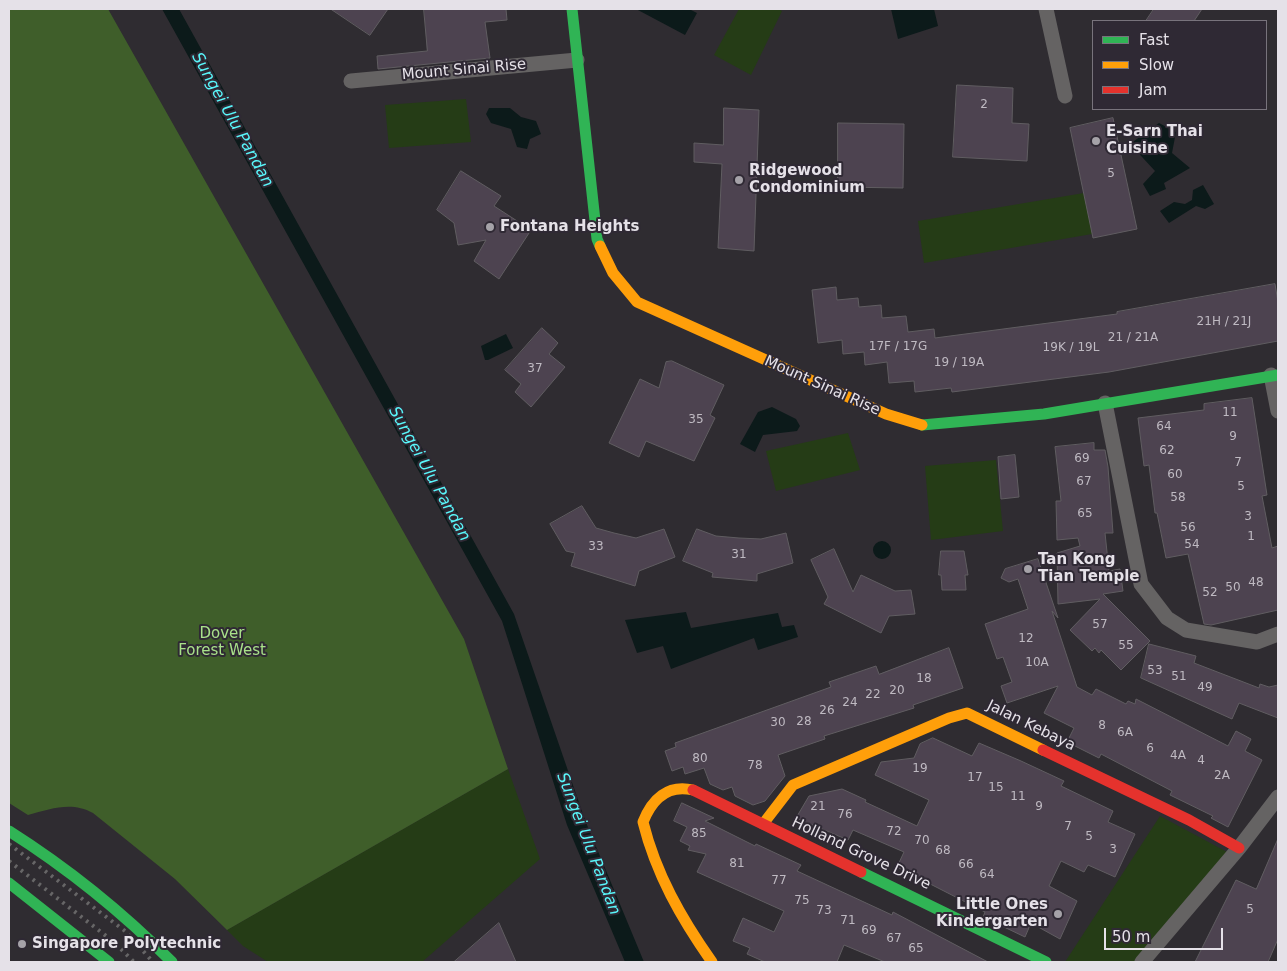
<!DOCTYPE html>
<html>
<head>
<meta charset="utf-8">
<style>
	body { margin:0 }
	#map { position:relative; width:1287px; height:971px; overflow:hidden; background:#2f2c31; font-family:"DejaVu Sans",sans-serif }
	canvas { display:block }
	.frame { position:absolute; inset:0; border:10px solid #e5e1e8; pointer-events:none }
	.legend { position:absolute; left:1092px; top:20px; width:175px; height:90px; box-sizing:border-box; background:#2f2934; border:1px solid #78737c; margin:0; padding:6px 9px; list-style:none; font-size:15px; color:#e5e1e8 }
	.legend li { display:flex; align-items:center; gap:10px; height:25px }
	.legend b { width:25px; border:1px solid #78737c }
	.scale { position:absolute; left:1104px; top:928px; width:119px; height:22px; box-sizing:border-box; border:2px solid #e5e1e8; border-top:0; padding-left:6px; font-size:15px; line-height:18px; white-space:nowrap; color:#e5e1e8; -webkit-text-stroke:4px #2f2934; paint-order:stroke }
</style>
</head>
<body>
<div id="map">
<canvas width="1287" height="971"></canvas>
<div class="frame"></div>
<ul class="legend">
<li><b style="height:6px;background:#30b455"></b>Fast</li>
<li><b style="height:6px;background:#ff9f0a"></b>Slow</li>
<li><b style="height:6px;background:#e5322d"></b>Jam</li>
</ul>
<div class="scale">50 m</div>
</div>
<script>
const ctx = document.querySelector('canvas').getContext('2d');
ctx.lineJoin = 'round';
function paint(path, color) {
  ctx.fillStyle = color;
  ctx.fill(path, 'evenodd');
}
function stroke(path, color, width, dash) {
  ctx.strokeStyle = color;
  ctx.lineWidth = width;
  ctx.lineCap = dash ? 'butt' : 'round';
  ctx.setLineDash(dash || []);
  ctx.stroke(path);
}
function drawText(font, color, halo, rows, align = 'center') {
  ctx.font = font + ' "DejaVu Sans",sans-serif';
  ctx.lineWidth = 4;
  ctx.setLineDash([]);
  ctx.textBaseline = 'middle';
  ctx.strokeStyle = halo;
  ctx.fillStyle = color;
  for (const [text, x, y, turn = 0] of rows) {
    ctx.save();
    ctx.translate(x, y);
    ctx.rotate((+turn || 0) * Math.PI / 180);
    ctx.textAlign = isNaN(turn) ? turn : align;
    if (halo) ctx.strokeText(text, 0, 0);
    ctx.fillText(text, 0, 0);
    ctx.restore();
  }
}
paint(new Path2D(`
	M739,9h39l4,2 -31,64 -37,-20z
	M466,99l5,43 -82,6 -4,-43z
	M1084,193l8,41 -168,29 -6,-42z
	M848,433l12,37 -84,21 -10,-40z
	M996,460l7,71 -72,9 -6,-74z
	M508,769l32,90 -118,103h-154l-25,-16 -16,-16z
	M1160,816l67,36 -88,110h-74z`), '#253c16');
paint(new Path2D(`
	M9,9h99l356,630 44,130 -281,161 -52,-51 -82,-66c-22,-12 -42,-4 -65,2l-19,-12z`), '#3f5e2a');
paint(new Path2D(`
	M162,9h17l335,605 71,206 59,142h-19l-58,-137 -65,-204z
	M636,9h53l8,4 -12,22z
	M891,9h43l4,17 -40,13z
	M489,108h21l11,9 15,4 5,13 -11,5 -3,10 -10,-2 -6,-18 -20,-6 -5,-9z
	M1159,123l17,9 -4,21 18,15 -26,15 2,6 -16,7 -7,-12 12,-13 -25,-27z
	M1203,185l11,19 -9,5 -9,-3 -27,17 -9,-12 14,-9 11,2 7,-4 1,-10z
	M506,334l7,14 -25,12h-3l-4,-14z
	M772,407l24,12 4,7 -3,5 -34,4 -8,17 -15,-8 18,-32z
	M873 550a9 9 0 1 1 18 0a9 9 0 1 1-18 0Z
	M686,612l5,16 87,-15 4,14 12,-2 4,12 -40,13 -4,-12 -83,31 -8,-23 -26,7 -12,-33z`), '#0c1a1a');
const building = new Path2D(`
	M331,9h57l-18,26z
	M424,9h82l1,11 -22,2 5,36 -112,11 -1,-13 50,-5z
	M1154,9h48l-8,12h-48z
	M957,85l56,3 -1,35 17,1 -2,37 -74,-4z
	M724,108l35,2 -5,141 -36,-3 4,-84 -28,-2v-19l29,2z
	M1113,118l24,111 -44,9 -23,-110z
	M838,123l66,1 -1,64 -65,-1z
	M461,171l40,25 -7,10 37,24 -32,49 -25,-18 12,-21 -28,5 -4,-22 -17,-13z
	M1275,284l3,18v39l-169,31 -157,20 -1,-4 -36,4 -1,-11 -25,2 -2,-21 -22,3 -1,-13 -21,2 -1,-14 -24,3 -6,-53 24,-3 1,13 21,-2 1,9 22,-2 1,13 24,-2 2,16 26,-3 1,9 182,-24v-2z
	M542,328l16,15 -9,11 16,13 -34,40 -16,-15 6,-8 -16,-14z
	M672,361l52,24 -14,30 5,3 -21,43 -48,-20 -7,16 -30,-14 31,-64 19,9 7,-26z
	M1252,398l15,97 -5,1 10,52 6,-2v64l-67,15 -7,-1 -16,-70 -22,4 -9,-45h-2l-6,-48 -5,1 -6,-48 66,-8v-6z
	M1094,443v7h11l3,17 5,66h-8l4,38 11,-2 3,22 -20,3 47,47 -29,29 -20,-20 -2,3 -4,-5 -3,3 -22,-21 30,-31 -42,5 -1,-51 23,-7 -2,-8 -21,2 -1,-39h5l-6,-54z
	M1015,455l4,42 -18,2 -3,-42z
	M582,506l14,22 18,5 22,5 28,-9 11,28 -36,14 -4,15 -64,-20 4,-13 -9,-2 -16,-27z
	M697,529l19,7 23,2 22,1 25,-6 7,30 -36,11v7l-45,-4 1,-4 -30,-12z
	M834,549l19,43 8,-17 34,16 16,-1 4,24 -26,2 -8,17 -57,-29 4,-7 -17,-37z
	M941,551h23l4,24h-3l1,15h-24l-1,-15h-2z
	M1038,559l20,59 -6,-7 25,76 15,8 4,-6 30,15 2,-3 7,3 1,-5 92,47 8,-15 15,8 -6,12 17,9 -34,67 -17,-9 2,-2 -43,-21 2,-4 -71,-37 -2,4 -32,-16 7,-14 -30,-15 14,-27 -51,17 -6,-17 11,-4 -9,-25 -6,2 -12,-35 43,-15 -10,-30 -9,3 -8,-4 4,-9z
	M1149,644l47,12 -2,7 65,25 1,-4 9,3 9,-2v33l-39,-15 -7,16 -91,-41z
	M949,648l14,40 -50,17 1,3 -90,28 1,3 -47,16 7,21 -20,25 -12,4 -18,-9 -3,-9 -9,3 -13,-6 -6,-16 -19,6 -2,-7 -11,4 -7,-20 11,-4 -1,-4 156,-56 -2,-5 47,-16 3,8z
	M933,738l39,18 7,-13 42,18 43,20 -3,5 52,25 -5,11 27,12 -20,43 -27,-12 -4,7 -23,-11 -12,25 28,15 -17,38 -29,-16 -6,14 -42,-20 2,-5 -88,-45 7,-15 -51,-22 -5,10 -52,-22 13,-22 33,-7 24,11 -1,2 52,24 12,-26 -54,-25 6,-13 33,-4 6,-14z
	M682,803l32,15 -9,3 50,25 1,-2 45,21 -4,6 95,44 1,-3 95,50h-103l-41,-17 -7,17h-72l-18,-8 3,-6 -17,-7 10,-23 31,14 10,-21 -87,-39 9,-18 -18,-4 2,-4 -10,-5 7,-14 -13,-6z
	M1278,839v100l-10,23h-73l41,-82 20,9z
	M499,923l17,39h-62z`);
paint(building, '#4d4350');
stroke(building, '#605d61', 1);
stroke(new Path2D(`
	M1046,9l19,87
	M351,81l226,-21
	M1271,375l7,36
	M1105,403l36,181 26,34 19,12 71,12 21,-8
	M1142,962l97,-114 39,-51`), '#656363', 15);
stroke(new Path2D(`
	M572,9l25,230 3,7
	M922,425l122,-11 234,-39
	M9,831c60,38 113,81 163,131
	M861,872l185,90
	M9,883l100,79`), '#30b455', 11);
stroke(new Path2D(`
	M600,246l13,27 24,29 249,112 36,11
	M693,790c-25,-6 -41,9 -50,32 13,52 38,96 69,140
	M763,824l30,-39 156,-67 18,-5 76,37`), '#ff9f0a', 11);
stroke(new Path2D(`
	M1043,750l146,70 50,28
	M693,790l168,82`), '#e5322d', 11);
stroke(new Path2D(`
	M9,844l116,87 28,31
	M9,861l105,81 20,20`), '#676667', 4, [2.5, 5]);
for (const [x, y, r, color] of [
	[1096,141,5,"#a5a2a8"],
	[739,180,5,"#a5a2a8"],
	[490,227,5,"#a5a2a8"],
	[1028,569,5,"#a5a2a8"],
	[1058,914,5,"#a5a2a8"],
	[22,944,5,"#a5a2a8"]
]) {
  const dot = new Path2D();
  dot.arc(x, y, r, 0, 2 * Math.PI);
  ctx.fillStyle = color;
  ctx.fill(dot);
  stroke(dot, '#2f2934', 2);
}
drawText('12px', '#bfbac2', null, [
	["2",984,105],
	["5",1111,174],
	["21H / 21J",1224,322],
	["21 / 21A",1133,338],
	["17F / 17G",898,347],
	["19K / 19L",1071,348],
	["19 / 19A",959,363],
	["37",535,369],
	["11",1230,413],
	["35",696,420],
	["64",1164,427],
	["9",1233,437],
	["62",1167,451],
	["69",1082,459],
	["7",1238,463],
	["60",1175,475],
	["67",1084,482],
	["5",1241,487],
	["58",1178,498],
	["65",1085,514],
	["3",1248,517],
	["56",1188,528],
	["1",1251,537],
	["54",1192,545],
	["33",596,547],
	["31",739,555],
	["48",1256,583],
	["50",1233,588],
	["52",1210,593],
	["57",1100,625],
	["12",1026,639],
	["55",1126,646],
	["10A",1037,663],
	["53",1155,671],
	["51",1179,677],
	["18",924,679],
	["49",1205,688],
	["20",897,691],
	["22",873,695],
	["24",850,703],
	["26",827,711],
	["28",804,722],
	["30",778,723],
	["8",1102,726],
	["6A",1125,733],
	["6",1150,749],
	["4A",1178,756],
	["80",700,759],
	["4",1201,761],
	["78",755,766],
	["19",920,769],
	["2A",1222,776],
	["17",975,778],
	["15",996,788],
	["11",1018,797],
	["21",818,807],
	["9",1039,807],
	["76",845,815],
	["7",1068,827],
	["72",894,832],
	["85",699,834],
	["5",1089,837],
	["70",922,841],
	["3",1113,850],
	["68",943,851],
	["81",737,864],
	["66",966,865],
	["64",987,875],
	["77",779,881],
	["75",802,901],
	["5",1250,910],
	["73",824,911],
	["71",848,921],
	["69",869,931],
	["67",894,939],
	["65",916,949]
]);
drawText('15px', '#e5e1e8', '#2f2934', [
	["Mount Sinai Rise",464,70,-5],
	["Mount Sinai Rise",822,386,24],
	["Jalan Kebaya",1031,726,26],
	["Holland Grove Drive",861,854,25]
]);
drawText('bold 15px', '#e5e1e8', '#2f2934', [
	["E-Sarn Thai",1106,132],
	["Cuisine",1106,149],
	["Ridgewood",749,171],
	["Condominium",749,188],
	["Fontana Heights",500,227],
	["Tan Kong",1038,560],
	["Tian Temple",1038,577],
	["Little Ones",1048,905,"right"],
	["Kindergarten",1048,922,"right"],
	["Singapore Polytechnic",32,944]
], 'left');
drawText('15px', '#a9e18a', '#2f2934', [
	["Dover",222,634],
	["Forest West",222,651]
]);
drawText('italic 16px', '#59f6fa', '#2f2934', [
	["Sungei Ulu Pandan",232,120,61],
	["Sungei Ulu Pandan",429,474,61],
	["Sungei Ulu Pandan",588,844,69]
]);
</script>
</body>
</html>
